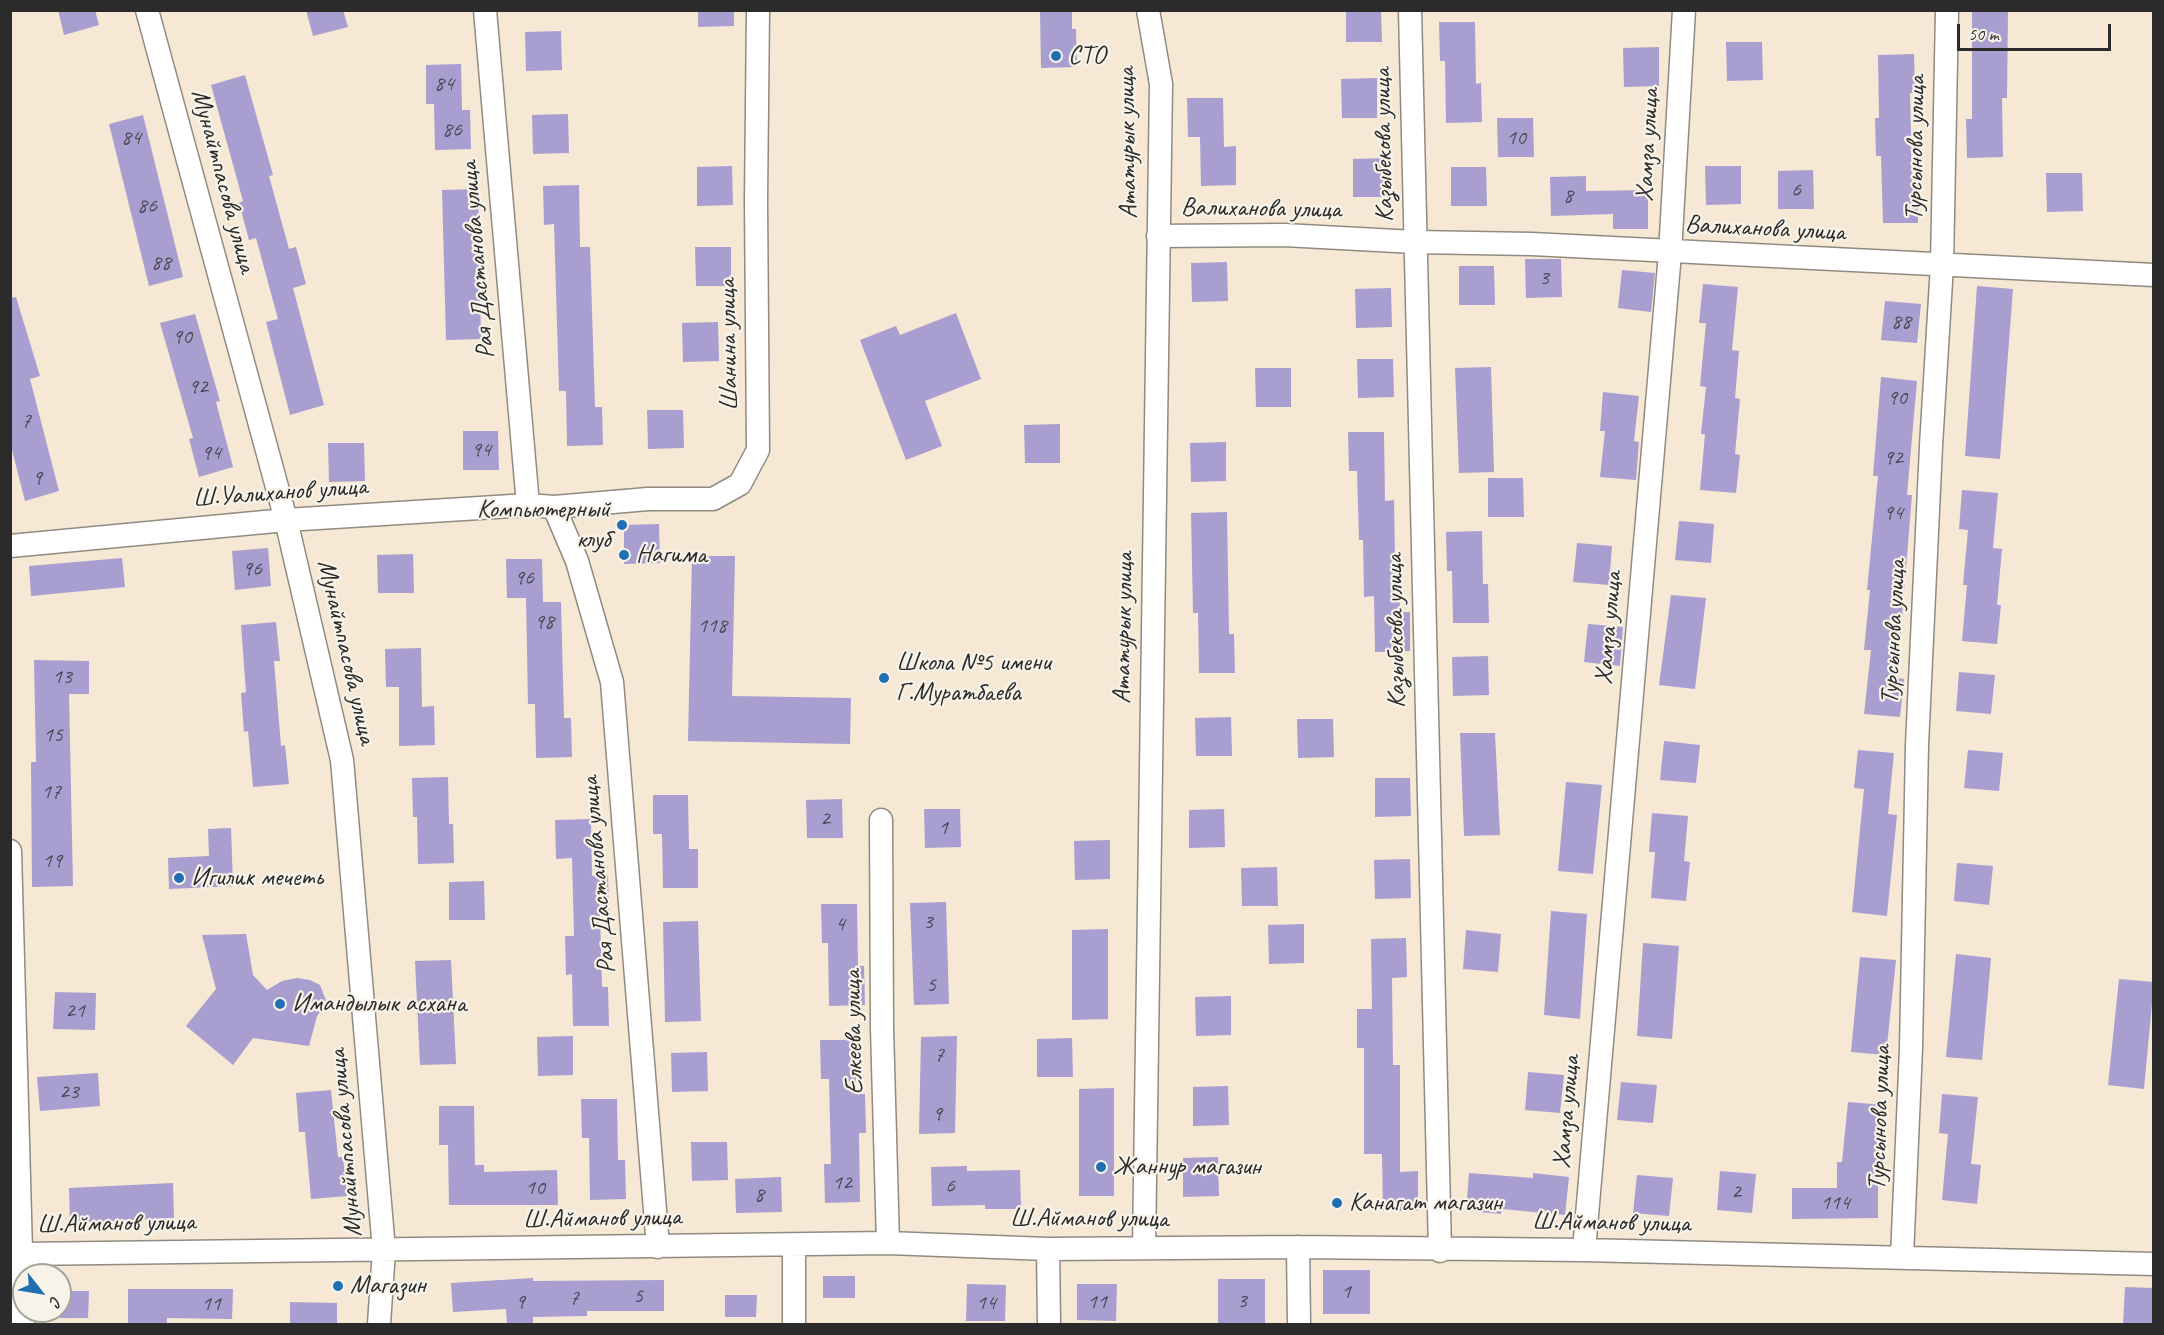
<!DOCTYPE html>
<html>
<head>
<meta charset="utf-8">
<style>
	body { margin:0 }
	#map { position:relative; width:2164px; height:1335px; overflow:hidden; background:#f6e8d4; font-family:Caveat,sans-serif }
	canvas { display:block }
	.frame { position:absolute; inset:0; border:12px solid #2b2b2b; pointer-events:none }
	.north { position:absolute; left:12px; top:1263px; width:60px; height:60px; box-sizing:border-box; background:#f7f3e8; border:2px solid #a5a39c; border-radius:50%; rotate:121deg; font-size:16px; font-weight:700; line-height:24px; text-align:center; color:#2b2b2b }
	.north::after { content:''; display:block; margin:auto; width:21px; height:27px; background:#1f6fb2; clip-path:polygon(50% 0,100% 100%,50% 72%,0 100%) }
	.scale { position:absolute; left:1957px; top:24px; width:154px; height:27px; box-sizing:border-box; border:3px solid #2b2b2b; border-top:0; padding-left:8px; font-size:18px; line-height:21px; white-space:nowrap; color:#2b2b2b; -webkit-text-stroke:4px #f7f3e8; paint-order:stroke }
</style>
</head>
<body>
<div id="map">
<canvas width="2164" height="1335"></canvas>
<div class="frame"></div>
<div class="north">С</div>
<div class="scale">50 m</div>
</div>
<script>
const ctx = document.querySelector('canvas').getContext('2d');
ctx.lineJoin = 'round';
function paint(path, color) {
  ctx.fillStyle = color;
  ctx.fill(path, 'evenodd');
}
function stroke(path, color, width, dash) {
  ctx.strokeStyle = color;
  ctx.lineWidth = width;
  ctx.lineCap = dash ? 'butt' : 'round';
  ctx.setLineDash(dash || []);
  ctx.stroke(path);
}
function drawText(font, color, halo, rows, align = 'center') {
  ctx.font = font + ' Caveat,sans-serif';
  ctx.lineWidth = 4.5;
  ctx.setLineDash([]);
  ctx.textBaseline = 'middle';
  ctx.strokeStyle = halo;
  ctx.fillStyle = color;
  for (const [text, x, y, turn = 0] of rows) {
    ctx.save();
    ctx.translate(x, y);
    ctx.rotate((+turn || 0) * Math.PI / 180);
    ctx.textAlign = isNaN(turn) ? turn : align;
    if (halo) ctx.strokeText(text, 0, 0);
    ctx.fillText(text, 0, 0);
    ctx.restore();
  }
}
paint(new Path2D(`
	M58,10h37l4,15 -35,10z
	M306,10h37l5,17 -35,9z
	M698,10h36v16l-36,1z
	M1040,10h32v19h4l1,38 -36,1z
	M1346,10h35l1,32h-36z
	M1972,10h36l-1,88h-5l1,59 -36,1 -1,-39h6z
	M1439,22h36l1,62 5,-1 1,39 -36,1 -1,-62h-5z
	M561,31l1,39 -36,1 -1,-39z
	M1726,42h36l1,38 -36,1z
	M1659,47v39l-35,1 -1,-39z
	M1914,54l1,39h-5l2,91h6v39h-35l-2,-67h-5l-1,-38h4l-1,-63z
	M461,64l1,46h8l1,39 -36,1 -1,-46h-8v-39z
	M245,75l28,100 -4,1 20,73 7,-2 10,37 -13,4 31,117 -34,10 -24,-93 12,-3 -22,-81 -7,2 -10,-37 4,-2 -32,-116z
	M1377,78v40h-35l-1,-39z
	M1187,98h36l1,49 12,-1v39l-35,1 -1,-49h-12z
	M568,114l1,39 -36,1 -1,-39z
	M143,115l40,162 -34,9 -40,-162z
	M1497,118h36l1,39h-36z
	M1388,158l1,39h-36v-38z
	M732,166l1,39 -36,1v-39z
	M1705,166h36v38l-35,1z
	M1451,167h35l1,39h-36z
	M1813,170l1,39h-36v-38z
	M2046,173h36l1,38 -36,1z
	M1586,176v15l62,-1v39h-35v-15l-62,2 -1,-39z
	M579,185l1,62h10l5,160h7l1,38 -36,1 -1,-55h-7l-5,-167 -10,1 -1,-39z
	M478,189l3,150 -35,1 -4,-150z
	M695,247h36v39h-35z
	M1525,259h36l1,38 -36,1z
	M1227,262l1,39 -36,1 -1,-39z
	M1459,266h35l1,39h-36z
	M1622,270l33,3 -4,39 -33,-4z
	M1703,284l35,3 -6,63 7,1 -4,47 5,1 -5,55 5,1 -4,38 -36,-3 5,-56h-4l5,-47 -6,-1 6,-63h-7z
	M1977,286l36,3 -13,170 -35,-3z
	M1391,288l1,39 -36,1 -1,-39z
	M16,297l24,79 -10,3 29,112 -34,10 -15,-59v-144z
	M1885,301l36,3 -4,39 -36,-3z
	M956,313l25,66 -56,22 17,45 -36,14 -46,-120 36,-14 4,9z
	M195,314l25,87 -4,1 17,65 -34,10 -10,-38 4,-1 -33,-115z
	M718,322l1,39 -36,1 -1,-39z
	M1357,359h36l1,38 -36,1z
	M1491,367l3,105 -35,1 -4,-105z
	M1255,368h36v39h-35z
	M1881,377l36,4 -10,114h5l-15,183 7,1 -4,38 -36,-3 7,-64h-7l6,-60h-3l11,-114h-5z
	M1603,392l36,4 -5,45 5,1 -3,38 -36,-3 5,-46h-5z
	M647,410h36l1,38 -36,1z
	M1060,424v39h-35l-1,-38z
	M463,431h35l1,39h-36z
	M1348,432h36l1,69 9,-1 1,57h4l1,55h10v39l-35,1 -1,-56 -10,1 -1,-57h-4l-2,-69h-8z
	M1226,442v39l-35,1 -1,-39z
	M328,443h36l1,38 -36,1z
	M1488,478h35l1,39h-36z
	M1962,490l36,3 -5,55 9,1 -5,56h4l-4,39 -35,-3 5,-56h-4l5,-55 -9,-1z
	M1227,512l2,122h5l1,39h-36l-1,-60h-5l-2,-100z
	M1679,521l35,3 -3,39 -36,-3z
	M659,524l1,39 -36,1v-39z
	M1482,531l1,53h5l1,39h-36l-1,-52h-5l-1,-39z
	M1577,543l35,3 -3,39 -36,-3z
	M268,548l3,38 -36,4 -3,-39z
	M413,554l1,39h-36l-1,-38z
	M692,556h43l-3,140 119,2 -1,46 -162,-3z
	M122,558l3,29 -94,9 -2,-30z
	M506,559h36l1,43h18l3,116h7l1,39 -36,1 -1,-54h-7l-2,-106h-19z
	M1671,595l35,3 -11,91 -36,-4z
	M276,622l4,39h-6l7,85 4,-1 4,39 -36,3 -5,-56 -4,1 -3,-39 5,-1 -5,-67z
	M1588,624l35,3 -3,39 -36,-4z
	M421,648l1,59 12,-1 1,39 -36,1v-59h-13l-1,-38z
	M1488,656l1,39 -36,1 -1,-39z
	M34,660l55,1v33h-20l4,192 -41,1 -1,-125h5z
	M1959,672l36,3 -4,39 -35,-3z
	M1231,717l1,39h-36l-1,-38z
	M1297,719h36l1,38 -36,1z
	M1460,733h35l5,102 -36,1z
	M1664,741l36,4 -4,38 -36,-3z
	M1858,750l36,3 -6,61 9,1 -10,101 -35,-4 12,-123 -10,-1z
	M1968,750l35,3 -4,38 -35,-3z
	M448,777l1,47h4l1,39 -36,1 -1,-47h-4l-1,-39z
	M1375,778h35l1,38 -36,1z
	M1566,782l36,3 -9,89 -35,-3z
	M653,795h35l1,54h9v39h-35l-1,-54h-9z
	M842,799l1,39h-36l-1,-38z
	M924,809h36l1,38 -36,1z
	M1224,809l1,38 -36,1v-38z
	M1652,813l36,3 -4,45 6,1 -4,39 -35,-3 4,-46h-6z
	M591,819l1,57 16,-1 1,39h-9l2,73h6l1,39h-36l-1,-52 -6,1 -1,-39h9l-2,-78 -16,1 -1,-39z
	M231,828l2,58 -64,3 -1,-31 41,-2 -1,-27z
	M1110,840v39l-35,1 -1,-39z
	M1410,859l1,39 -36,1 -1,-39z
	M1957,863l36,3 -4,39 -35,-4z
	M1277,867l1,39h-36l-1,-38z
	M484,881l1,39h-36v-38z
	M946,902l3,102 -35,1 -4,-102z
	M821,904h36l1,62h6l1,39 -36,1 -1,-63h-6z
	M1551,911l36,3 -7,105 -36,-4z
	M698,921l3,100 -36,1 -2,-100z
	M1304,924v39l-35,1 -1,-39z
	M1108,929v90l-36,1v-90z
	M1466,930l35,4 -3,38 -35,-3z
	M246,934l7,41 14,15 15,-9 15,-3 13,2 10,5 7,18 -10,13 -8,30 -56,-8 -20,27 -47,-39 30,-37 -14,-54z
	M1406,938l1,39 -15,1 1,87h7v107l18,-1v40h-35l-1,-57h-18v-106h-7v-39h15l-1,-70z
	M1643,943l36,3 -7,93 -35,-3z
	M1956,954l35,4 -9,102 -36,-3z
	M1860,957l36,3 -10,95 -35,-3z
	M451,960l5,104 -36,1 -5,-104z
	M2119,979l35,3 -10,107 -36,-4z
	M55,992l41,1 -1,37 -42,-1z
	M1231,996v39l-35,1 -1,-39z
	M573,1036v39l-35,1 -1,-39z
	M957,1036l-2,97 -36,1 2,-97z
	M1072,1038l1,39h-36v-38z
	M820,1040h36v54h9l1,39h-7l1,69 -35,1 -1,-39h7l-2,-85h-8z
	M707,1052l1,39 -36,1 -1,-39z
	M1528,1072l36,3 -4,38 -35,-3z
	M98,1073l2,33 -60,5 -3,-34z
	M1621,1082l36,3 -4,38 -36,-3z
	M1228,1086l1,39 -36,1v-39z
	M1114,1088v108h-35v-107z
	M331,1090l7,67h5l4,39 -36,3 -6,-67h-6l-3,-39z
	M1942,1094l36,3 -7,67 10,1 -4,39 -35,-4 6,-66 -9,-1z
	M581,1099h36l1,61h7l1,39 -36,1 -1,-62h-7z
	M1848,1102l36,3 -4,39h-2v74l-86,1v-31h45v-26h5z
	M439,1106h35l1,59h9v7l73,-2 1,35h-109l-1,-60h-9z
	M691,1142h36l1,38 -36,1z
	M1218,1157l1,39 -36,1v-39z
	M967,1166v5l53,-1 1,39h-36v-4l-53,1 -1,-39z
	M1720,1171l36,3 -4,39 -35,-3z
	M1469,1173l64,5v-5l36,4 -4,38 -63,-6 -1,5 -35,-3z
	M1637,1175l36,3 -4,38 -36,-3z
	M781,1177l1,35 -46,1 -1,-34z
	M173,1183l1,35 -104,5 -1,-35z
	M1323,1270h47v44h-47z
	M823,1276h32v22h-32z
	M533,1278v3l131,-1v31h-77v5l-54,1v7h-26l-1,-15 -53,3 -2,-29z
	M1218,1279h47v44h-47z
	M967,1284l39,1 -1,36h-39z
	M1077,1284h40l-1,37 -39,-1z
	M2125,1287l29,1 -2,36h-29z
	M128,1289h105l-1,30 -65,-1v6h-39z
	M60,1291h29l-1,27h-28z
	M725,1295h32l-1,22h-31z
	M290,1302l47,1v21h-47z`), '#a89ed0');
const street = new Path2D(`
	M147,10l139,510 56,240 42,490 -5,74
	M485,10l43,495
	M1410,10l30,1241
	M1158,236l126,-1 131,7 117,2 622,31
	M554,507l23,54 35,121 46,565
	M10,546l276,-26 242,-15 26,2 94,-8h65l27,-15 18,-34 -2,-249 2,-191
	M881,820l1,208 6,215
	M10,851l13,473
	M794,1246v78
	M1298,1247l1,77
	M1144,1248l17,-1164 -13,-74
	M1048,1249l1,75
	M1584,1250l86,-997 14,-243
	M23,1254l865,-11 160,6 250,-2 286,3 570,14
	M1902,1257l9,-209 6,-303 14,-299 11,-181 5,-255`);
stroke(street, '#908a80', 25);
stroke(street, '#fff', 22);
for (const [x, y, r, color] of [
	[1056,56,6,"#1f6fb2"],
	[622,525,6,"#1f6fb2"],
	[624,555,6,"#1f6fb2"],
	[884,678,6,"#1f6fb2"],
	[179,878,6,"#1f6fb2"],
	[280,1004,6,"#1f6fb2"],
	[1101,1167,6,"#1f6fb2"],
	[1337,1203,6,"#1f6fb2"],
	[338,1286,6,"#1f6fb2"]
]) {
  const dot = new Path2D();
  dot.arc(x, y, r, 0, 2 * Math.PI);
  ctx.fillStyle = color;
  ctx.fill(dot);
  stroke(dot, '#f7f3e8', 2);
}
drawText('22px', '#4a4854', null, [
	["84",444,84],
	["86",452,130],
	["84",131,138],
	["10",1516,138],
	["6",1796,190],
	["8",1568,196],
	["86",147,206],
	["88",161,263],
	["3",1544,278],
	["88",1901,322],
	["90",182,337],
	["92",198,387],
	["90",1897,398],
	["7",26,421],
	["94",481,450],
	["94",211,453],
	["92",1893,458],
	["9",37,478],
	["94",1893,513],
	["96",252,569],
	["96",524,578],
	["98",544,622],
	["118",712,626],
	["13",62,677],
	["15",53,735],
	["17",51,792],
	["2",825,819],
	["1",943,828],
	["19",52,861],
	["3",928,922],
	["4",840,924],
	["5",931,985],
	["21",75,1011],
	["7",939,1055],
	["23",69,1092],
	["9",937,1114],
	["12",842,1183],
	["6",950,1186],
	["10",535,1188],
	["2",1736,1192],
	["8",759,1195],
	["114",1835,1203],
	["1",1346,1292],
	["5",638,1296],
	["7",574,1298],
	["3",1242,1301],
	["9",520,1302],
	["11",1097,1302],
	["14",986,1303],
	["11",211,1304]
]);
drawText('26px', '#2b2b2b', '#f7f3e8', [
	["СТО",1068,56],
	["Компьютерный",610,510,"right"],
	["клуб",610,540,"right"],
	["Нагима",636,555],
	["Школа №5 имени",896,663],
	["Г.Муратбаева",896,693],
	["Игилик мечеть",191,878],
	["Имандылык асхана",292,1004],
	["Жаннур магазин",1113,1167],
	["Канагат магазин",1349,1203],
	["Магазин",350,1286]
], 'left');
drawText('26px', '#2b2b2b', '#f7f3e8', [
	["Ататурык улица",1128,143,-91],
	["Казыбекова улица",1384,145,-91],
	["Хамза улица",1648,145,-87],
	["Турсынова улица",1916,148,-89],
	["Мунайтпасова улица",223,181,75],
	["Валиханова улица",1261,209,1],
	["Валиханова улица",1765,229,3],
	["Рая Дастанова улица",478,260,-95],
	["Шанина улица",729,345,-91],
	["Ш.Уалиханов улица",280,493,-4],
	["Ататурык улица",1124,628,-89],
	["Хамза улица",1609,628,-85],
	["Казыбекова улица",1396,631,-91],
	["Турсынова улица",1894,632,-87],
	["Мунайтпасова улица",346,652,77],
	["Рая Дастанова улица",599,875,-95],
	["Елкеева улица",854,1032,-91],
	["Хамза улица",1567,1112,-85],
	["Турсынова улица",1880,1118,-88],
	["Мунайтпасова улица",346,1143,-95],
	["Ш.Айманов улица",602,1219,-1],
	["Ш.Айманов улица",1089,1219],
	["Ш.Айманов улица",1611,1223,1],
	["Ш.Айманов улица",116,1224,-1]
]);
</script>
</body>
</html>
